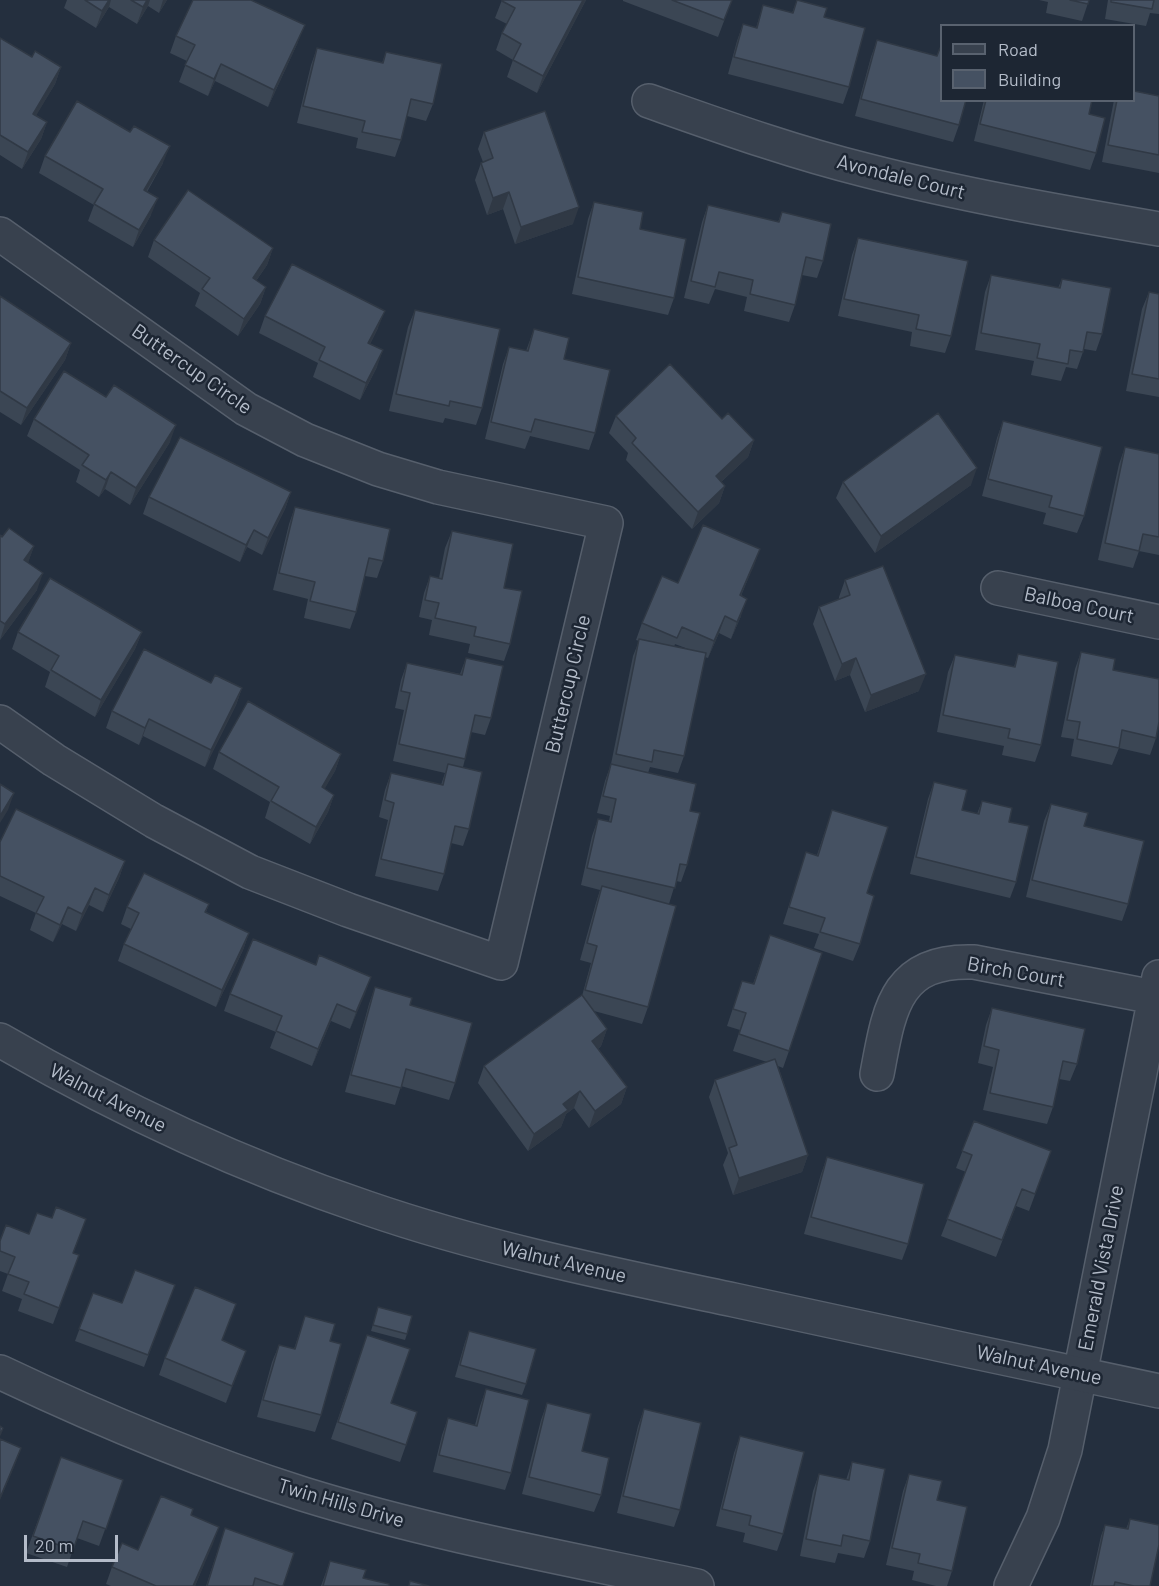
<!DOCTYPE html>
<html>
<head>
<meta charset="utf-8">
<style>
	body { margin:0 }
	#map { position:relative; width:1159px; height:1586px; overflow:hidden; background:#242f3e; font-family:Barlow,sans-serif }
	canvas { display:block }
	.legend { position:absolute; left:940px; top:24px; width:195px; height:78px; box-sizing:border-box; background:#1d2633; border:2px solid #59626f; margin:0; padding:8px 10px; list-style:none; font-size:18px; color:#b4bcc9 }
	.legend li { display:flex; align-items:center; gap:12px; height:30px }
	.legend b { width:30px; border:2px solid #59626f }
	.scale { position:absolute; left:24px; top:1535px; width:94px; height:27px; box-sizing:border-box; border:3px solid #b4bcc9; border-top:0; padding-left:8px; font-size:18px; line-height:21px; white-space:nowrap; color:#b4bcc9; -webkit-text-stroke:4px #1d2633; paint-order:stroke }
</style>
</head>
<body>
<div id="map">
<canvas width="1159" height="1586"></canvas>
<ul class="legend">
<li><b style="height:8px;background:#38414e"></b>Road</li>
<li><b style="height:16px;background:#455162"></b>Building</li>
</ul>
<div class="scale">20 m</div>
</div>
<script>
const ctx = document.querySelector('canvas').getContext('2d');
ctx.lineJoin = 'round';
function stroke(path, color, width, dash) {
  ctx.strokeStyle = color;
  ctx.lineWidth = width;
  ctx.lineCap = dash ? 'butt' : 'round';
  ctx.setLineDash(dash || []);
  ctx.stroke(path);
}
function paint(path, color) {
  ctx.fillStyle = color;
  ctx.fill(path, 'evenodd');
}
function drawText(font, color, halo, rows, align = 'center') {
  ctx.font = font + ' Barlow,sans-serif';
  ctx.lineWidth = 5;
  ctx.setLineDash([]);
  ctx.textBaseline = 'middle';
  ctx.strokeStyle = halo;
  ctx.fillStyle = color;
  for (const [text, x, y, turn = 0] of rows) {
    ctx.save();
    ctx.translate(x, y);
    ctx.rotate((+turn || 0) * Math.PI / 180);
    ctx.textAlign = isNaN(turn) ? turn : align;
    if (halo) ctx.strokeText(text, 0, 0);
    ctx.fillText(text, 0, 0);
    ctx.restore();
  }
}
const minor = new Path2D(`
	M649,101c71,25 143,51 216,69 97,25 195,42 294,59
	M0,234l246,175 59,31 73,29 60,18 168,36 -105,440 -153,-53 -98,-38 -96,-51 -100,-61 -54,-38
	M998,588l161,34
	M877,1074c12,-63 17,-115 97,-112l185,36
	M0,1372c99,47 199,89 303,122 129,40 262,64 394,92
	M1011,1586l32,-68 22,-68 94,-473`);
const tertiary = new Path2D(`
	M0,1040c117,68 239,125 367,168 119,41 244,66 367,92 142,31 283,61 425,91`);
stroke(minor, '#565f6c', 36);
stroke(tertiary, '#565f6c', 36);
stroke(minor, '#38414e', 33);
stroke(tertiary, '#38414e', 33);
paint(new Path2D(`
	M67,0h100l-8,13 -11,-7 -11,18 -28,-17 -13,21 -32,-20z
	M502,0h84l-49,93 -30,-16 6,-17 -17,-10 6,-17 5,-9 -12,-6z
	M623,0h109l-14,37 -95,-36z
	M797,0l27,17 25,70 -6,17 -115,-30 9,-33 6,-17 13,4 7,-23 29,8z
	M1039,0h50l-7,21 -36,-8 2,-11z
	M1108,0h51v14l-9,-1 -4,13 -41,-7z
	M176,36l122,6 -30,65 -53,-26 -7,15 -29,-14 8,-21 -17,-8z
	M0,38l32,19 29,10 -6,17 -19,31 11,7 -6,17 -19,30 -22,-14z
	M877,40l60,16 3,-8 19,77 -6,17 -98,-26 16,-59z
	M317,48l65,15 4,-11 47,52 -7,17 -19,-5 -6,24 -6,17 -39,-9 2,-10 -61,-15 14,-58z
	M1159,96v77l-57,-11 12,-62h20z
	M984,100h108l-3,14 7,39 -6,17 -116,-29z
	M484,132l89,92 -58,20 -12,-35 -16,6 -12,-35 6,-17 2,-1 -5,-13z
	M45,156l118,7 -16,29 4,23 -18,32 -45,-26 6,-16 -55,-32z
	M594,202l46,27 34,69 -6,17 -96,-21 16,-75z
	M708,205l70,17 4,-10 41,49 -6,17 -15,-3 -7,30 -6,17 -45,-11 3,-14 -32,-8 -6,15 -25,-6 18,-76z
	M858,238l93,98 -6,17 -35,-7 2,-14 -74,-16 14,-61z
	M154,240l119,8 -6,17 -11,16 10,6 -6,17 -22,32 -43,-30 5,-13 -52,-36z
	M991,275l67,13 4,-9 40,55 -6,17 -12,-2 -7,20 -11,-2 -5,14 -30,-6 3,-14 -59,-11 10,-58z
	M1149,292l10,2v103l-33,-6 16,-82z
	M0,296l71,47 -6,17 -44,65 -21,-13z
	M415,310l67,98 -6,17 -31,-7 -2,5 -54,-12 19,-84z
	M265,316l113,12 -8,16 7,23 -17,33 -47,-23 5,-14 -59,-30z
	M534,329l30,30 31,74 -6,17 -59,-14 -5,13 -40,-10 18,-75 6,-17 17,4z
	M616,416l106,3 32,21 -6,17 -27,25 4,4 -6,17 -27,26 -66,-69 2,-7 -19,-20z
	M34,419l136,23 -40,63 -25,-16 -6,8 -23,-15 4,-12 -53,-34z
	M1003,421l81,95 -7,17 -34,-9 3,-11 -64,-17 15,-58z
	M1125,447l34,7v101l-20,-4 -6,17 -35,-8 21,-96z
	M843,482l128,3 -96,68 -39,-55z
	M291,492l-6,17 -23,46 -15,-8 -7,15 -97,-48 6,-17z
	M295,507l88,54 -6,17 -12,-2 -9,36 -6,17 -46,-11 4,-19 -35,-9 16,-66z
	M452,531l52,57 6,56 -6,17 -36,-8 2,-9 -41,-9 3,-15 -13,-3 5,-24 6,-17 9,2 6,-30z
	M0,535l34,11 -6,16 9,28 -37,50z
	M760,549l-19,47v20l-10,23 -12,-6 -11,25 -3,-1 -21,99 -6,17 -28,-6 -2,6 42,38 -3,54 -6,17 -5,-1 -7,23 -21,103 -6,17 -48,-13 13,18 -6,17 -3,3 29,38 -6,17 -32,24 -15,-20 -8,6 -5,13 -33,24 -50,-68 6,-17 98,-70 9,-33 -11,-3 16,-57 4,-13 -19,-5 11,-49 6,-17 11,2 1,-5 -13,-3 8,-32 6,-17 22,-108 6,-15 -3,-1 6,-17 36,-40zM675,644l13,5 -14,-2z
	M845,580l74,111 -54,21 -15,-37 -15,6 -22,-57 6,-17 20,-8v-2z
	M18,632h124l-7,17 -40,68 -50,-30 5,-15 -38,-23z
	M1081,652l32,18 43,68 -6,17 -31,-7 -7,17 -41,-9 3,-17 -13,-2 14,-68z
	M1018,654l23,91 -6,17 -33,-7 2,-9 -67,-14 11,-60 7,-17 59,12z
	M466,658l25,60 -6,17 -14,-3 -6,27 -2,8 6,62 -6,17 -12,-3 -7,31 -6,17 -63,-15 13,-56 -9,-3 6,-27 6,-17 50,12 4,-12 -52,-12 11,-51 -9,-2 6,-28 6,-17 53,11z
	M211,683l31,5 -6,17 -31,62 -62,-31 -4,9 -33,-17 6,-17z
	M219,752l122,2 -6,17 -11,18 10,6 -6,17 -18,32 -45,-26 5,-16 -57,-33z
	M934,782l28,28 15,4 5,-13 27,21 7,60 -6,16 -100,-24 18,-75z
	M1051,804l33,22 44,78 -6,17 -96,-24 18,-76z
	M832,810l35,83 -7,51 -7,17 -39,-13 5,-14 -36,-10 23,-72 11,3z
	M0,842l125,19 -6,17 -16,34 -14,-7 -13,26 -14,-7 -9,18 -23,-12 6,-17 -36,-17z
	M209,904l-3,8 43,21 -6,17 -27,57 -98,-46 6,-17 7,-15 -10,-5 6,-17z
	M770,935l19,116 -6,17 -5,-2 30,89 -6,17 -69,23 -10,-30 5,-12 -19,-56 6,-17 52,-18 -34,-11 7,-21 -13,-4 15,-45 11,3z
	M316,965l55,12 -21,52 -19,-8 -19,45 -42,-18 6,-16 -52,-21 6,-17z
	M375,987l35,18 45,78 -6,17 -48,-14 -6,19 -50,-13 24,-88z
	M992,1008l85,56 -7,17 -11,-2 -6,28 -6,17 -64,-14 10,-43 -15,-4 8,-38z
	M974,1121l77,30 -22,60 -13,-5 -20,51 -55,-21 25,-64 -10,-4z
	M827,1157l81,87 -6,16 -98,-26 17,-60z
	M0,1241l73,12 6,2 -26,69 -35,-13 4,-12 -20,-8 6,-17 -8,-3z
	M175,1285l-31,82 -69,-26 18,-48 29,10z
	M236,1304l-14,37 24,10 -20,52 -67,-28 6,-17z
	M378,1307l29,27 -2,6 -34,-9z
	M305,1316l25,25 -9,74 -6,17 -58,-15 15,-55 7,-17 15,4z
	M469,1331l57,53 -4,11 -67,-18 10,-35z
	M361,1352l30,51 15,42 -6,17 -69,-23z
	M486,1389l25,84 -6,17 -72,-18 9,-37 6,-17 27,7 5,-19z
	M547,1403l35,48 19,44 -7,17 -72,-18 19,-74z
	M644,1409l36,101 -6,17 -57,-14 21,-87z
	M740,1436l43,98 -6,17 -34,-9 2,-9 -29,-7 18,-73z
	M61,1457l62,23 -24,66 -22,-8 -10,29 -41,-14z
	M852,1462l18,79 -6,17 -26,-5 -3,10 -35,-7 13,-65 6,-17 27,6z
	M909,1474l28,26 15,71 -5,15h-11l-24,-6 2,-9 -28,-6 17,-74z
	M191,1515l28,12 -24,59h-84l-5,-2 6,-17z
	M1130,1519l20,67h-60l11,-50 4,-11 21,4z
	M225,1528l58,58h-77z
	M330,1561l33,17 26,8h-68z`), '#3b4654');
paint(new Path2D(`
	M109,0h2l-2,7 -13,21 6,-17z
	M147,0h3l-2,6 -11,18 6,-17z
	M163,0h4l-8,13z
	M583,0h3l-49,93 6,-17z
	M305,25l-7,17 -30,65 6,-17z
	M221,64l-6,17 -7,15 6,-17z
	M61,67l-6,17 -28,47 6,-17z
	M47,122l-6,17 -19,30 6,-17z
	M170,146l-7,17 -26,44 7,-17z
	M509,192l-6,17 -16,6 6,-17z
	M158,198l-7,17 -18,32 6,-17z
	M579,207l-6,17 -58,20 6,-17z
	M273,248l-6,17 -21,30 7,-17z
	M266,287l-6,17 -22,32 6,-17z
	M385,311l-7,17 -16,32 6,-17z
	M71,343l-6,17 -44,65 6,-17z
	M383,350l-6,17 -17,33 6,-17z
	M176,425l-6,17 -40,63 6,-17z
	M754,440l-6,17 -39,36 7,-17z
	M977,468l-6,17 -96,68 6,-17z
	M111,472l-6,17 -6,8 7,-17z
	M725,486l-6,17 -27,26 6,-17z
	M291,492l-6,17 -23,46 6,-17z
	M254,530l-7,17 -7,15 6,-17z
	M34,546l-6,17 -4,-3z
	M760,549l-6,17 -21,46 7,-17z
	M43,573l-6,17 -37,50 5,-16z
	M747,599l-6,17 -10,23 6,-17z
	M725,616l-6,17 -11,25 6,-17z
	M142,632l-7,17 -40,68 6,-17z
	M856,658l-6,17 -15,6 7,-17z
	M926,674l-7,17 -54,21 6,-17z
	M242,688l-6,17 -31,62 6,-17z
	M149,719l-6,17 -4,9 6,-17z
	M341,754l-6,17 -19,33 6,-17z
	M14,793l-6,17 -8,13v-7z
	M334,795l-6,17 -18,32 6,-17z
	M125,861l-6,17 -16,34 6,-17z
	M95,888l-6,17 -13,26 6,-17z
	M68,907l-6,17 -9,18 7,-17z
	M249,933l-6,17 -27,57 6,-17z
	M371,977l-6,17 -15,35 6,-17z
	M337,1004l-6,17 -19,45 6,-17z
	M607,1029l-6,17 -15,12 6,-17z
	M627,1087l-6,17 -32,24 6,-17z
	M580,1091l-6,17 -8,6 -5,13 -33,24 6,-17 29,-30z
	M808,1155l-6,17 -69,23 6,-17z
	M246,1351l-6,17 -14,35 6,-17z
	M21,1448l-6,17 -15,35v-2z
	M219,1527l-6,17 -18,42h-2z`), '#303945');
const building = new Path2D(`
	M85,0h24l-7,11z
	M131,0h16l-4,7z
	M193,0h58l54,25 -31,65 -53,-26 -7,15 -29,-14 10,-20 -19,-9z
	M502,0h81l-40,76 -30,-16 8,-16 -19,-11 13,-25 -13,-7z
	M672,0h60l-8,20z
	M797,0l30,8 -3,9 41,11 -16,59 -115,-30 9,-33 14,4 6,-23 30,8z
	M1070,0h19l-1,4z
	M1111,0h43l-2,9 -41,-7z
	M0,38l32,19 3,-6 26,16 -28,47 14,8 -19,30 -28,-17z
	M877,40l60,16 3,-8h2v52h24l-7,25 -98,-26z
	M317,48l66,15 3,-11 56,12 -9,40 -22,-5 -10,41 -39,-8 3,-11 -62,-15z
	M1134,91l25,5v59l-51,-10 9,-45h17z
	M986,100h106l-3,14 16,4 -9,35 -116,-29z
	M77,101l53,31 4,-6 36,20 -26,44 14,8 -19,32 -45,-26 9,-15 -58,-33z
	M545,111l34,96 -58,20 -12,-35 -16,6 -12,-35 12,-5 -9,-26z
	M188,190l85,58 -20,30 13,9 -22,32 -42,-30 8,-11 -56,-38z
	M594,202l49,10 -3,17 46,10 -12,59 -96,-21z
	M708,205l71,17 3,-10 49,12 -8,37 -17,-4 -11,48 -45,-11 3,-14 -34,-8 -4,15 -24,-6z
	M858,238l110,23 -17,75 -35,-7 3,-14 -75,-16z
	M292,264l93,47 -17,32 15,7 -17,33 -47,-23 6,-13 -60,-31z
	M991,275l69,13 2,-9 49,9 -9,46 -15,-2 -4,20 -13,-2 -2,14 -31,-6 3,-14 -59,-11z
	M1149,292l10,2v85l-27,-5z
	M0,296l71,47 -44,65 -27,-17z
	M415,310l85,19 -18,79 -32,-7 -1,5 -53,-12z
	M534,329l35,9 -5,21 46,11 -15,63 -60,-14 -4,13 -40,-10 18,-75 19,4z
	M670,364l52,55 6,-6 26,27 -38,36 9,10 -27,26 -66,-69 4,-5 -20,-22z
	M64,371l42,26 8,-12 62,40 -40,63 -25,-16 -5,8 -24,-15 7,-10 -55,-36z
	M938,413l39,55 -96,68 -38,-54z
	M1003,421l99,26 -18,69 -35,-9 3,-11 -64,-17z
	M180,437l111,55 -23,46 -14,-8 -8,15 -97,-48z
	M1125,447l34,7v83l-16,-3 -4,17 -34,-8z
	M295,507l95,22 -7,32 -14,-3 -13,54 -46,-11 5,-19 -36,-9z
	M703,525l57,24 -20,46 7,4 -10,23 -12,-6 -11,25 -32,-14 -5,11 -35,-15 20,-47 16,7z
	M9,528l25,18 -10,14 19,13 -38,51 -5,-3v-86l2,2z
	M452,531l61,13 -9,44 18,3 -12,53 -36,-8 2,-9 -41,-9 4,-15 -14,-3 5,-24 12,3z
	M883,566l43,108 -55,21 -15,-37 -14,6 -23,-57 31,-12 -5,-15z
	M50,578l92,54 -41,68 -50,-30 8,-14 -41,-24z
	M639,639l67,14 -22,103 -30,-6 -2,12 -36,-8z
	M144,649l67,34 4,-8 27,13 -31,62 -62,-31 -4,9 -33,-17z
	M1081,652l34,7 -2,11 46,9v43l-3,16 -34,-8 -3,18 -42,-9 3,-17 -13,-2z
	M1018,654l40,8 -17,83 -33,-7 2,-9 -67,-14 12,-60 60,12z
	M466,658l37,8 -12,52 -16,-3 -10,44 -66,-15 11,-51 -9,-2 6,-28 55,12z
	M248,701l93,53 -19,33 12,8 -18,32 -45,-26 8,-14 -60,-35z
	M448,764l34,8 -13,57 -14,-3 -11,48 -63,-15 13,-56 -9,-3 6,-27 52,12z
	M611,764l85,20 -6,27 10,2 -13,52 -7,-1 -5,24 -88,-20 11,-49 13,3 5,-23 -13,-3z
	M934,782l33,8 -5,20 17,4 3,-13 30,7 -3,14 20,4 -13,56 -100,-25z
	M0,784l14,9 -14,23z
	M1051,804l37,9 -4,13 60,15 -16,63 -96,-24z
	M16,809l109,52 -16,34 -14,-7 -13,26 -14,-7 -8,18 -24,-12 8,-16 -44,-21v-34z
	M832,810l56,17 -21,66 7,3 -14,48 -40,-12 5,-14 -36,-11 17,-55 12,4z
	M144,873l65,31 -4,8 44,21 -27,57 -98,-46 15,-31 -12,-6z
	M602,886l74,20 -28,101 -63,-17 12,-44 -10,-3z
	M770,935l52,18 -33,98 -50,-17 7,-21 -13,-4 9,-28 12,3z
	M253,939l63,26 3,-10 52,22 -15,35 -19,-8 -19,45 -42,-18 6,-15 -52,-22z
	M375,987l37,11 -2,7 62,18 -17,60 -49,-14 -5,19 -50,-13z
	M582,995l25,34 -15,12 35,46 -32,24 -15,-20 -17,13 5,6 -34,24 -50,-68z
	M992,1008l93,21 -8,35 -14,-3 -10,46 -63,-14 9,-43 -15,-4z
	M775,1059l33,96 -69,23 -10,-30 8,-3 -22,-65z
	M974,1121l77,30 -16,43 -13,-5 -20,51 -55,-21 25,-64 -10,-4z
	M827,1157l97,27 -16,60 -97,-27z
	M56,1207l30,12 -13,34 6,2 -20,53 -35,-14 5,-12 -21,-8 7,-17 -15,-6v-10l6,-16 23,9 8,-21 15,5z
	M135,1270l40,15 -27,70 -69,-26 14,-36 29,10z
	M195,1287l41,17 -14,36 24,11 -14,35 -67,-28z
	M378,1307l34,9 -5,18 -34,-9z
	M305,1316l30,8 -5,17 11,3 -20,71 -58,-15 16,-55 16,4z
	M469,1331l67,18 -10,35 -66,-19z
	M367,1335l43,14 -19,54 26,9 -11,33 -68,-23z
	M486,1389l43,11 -18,73 -72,-18 9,-37 29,8z
	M547,1403l44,11 -9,37 27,7 -8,37 -72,-18z
	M644,1409l57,14 -21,87 -57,-14z
	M0,1426l3,2 -3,7z
	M740,1436l64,16 -21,82 -34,-9 2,-9 -29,-7z
	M0,1439l21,9 -21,50z
	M61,1457l62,23 -17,49 -23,-8 -10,29 -40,-14z
	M852,1462l33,7 -15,72 -27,-6 -2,11 -35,-7 13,-65 30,6z
	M909,1474l33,7 -5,19 30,7 -15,64 -34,-8 2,-9 -28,-6z
	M161,1496l32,13 -2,6 28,12 -26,59h-37l-44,-19 10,-24 16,7z
	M1130,1519l29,6v20l-9,41h-16l-19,-4 -1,4h-22l13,-61 23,4z
	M225,1528l69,25 -11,33h-3l-25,-8 -2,8h-46z
	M330,1561l36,9 -3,8 26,6v2h-66z
	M410,1581l19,5h-20z`);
paint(building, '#455162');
stroke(building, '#303945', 1.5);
drawText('20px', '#b4bcc9', '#1d2633', [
	["Avondale Court",901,177,14],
	["Buttercup Circle",192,369,35],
	["Balboa Court",1079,605,12],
	["Buttercup Circle",568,684,-77],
	["Birch Court",1016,972,10],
	["Walnut Avenue",108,1098,27],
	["Walnut Avenue",564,1262,13],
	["Emerald Vista Drive",1101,1268,-79],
	["Walnut Avenue",1039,1365,12],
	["Twin Hills Drive",341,1503,16]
]);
</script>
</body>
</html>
